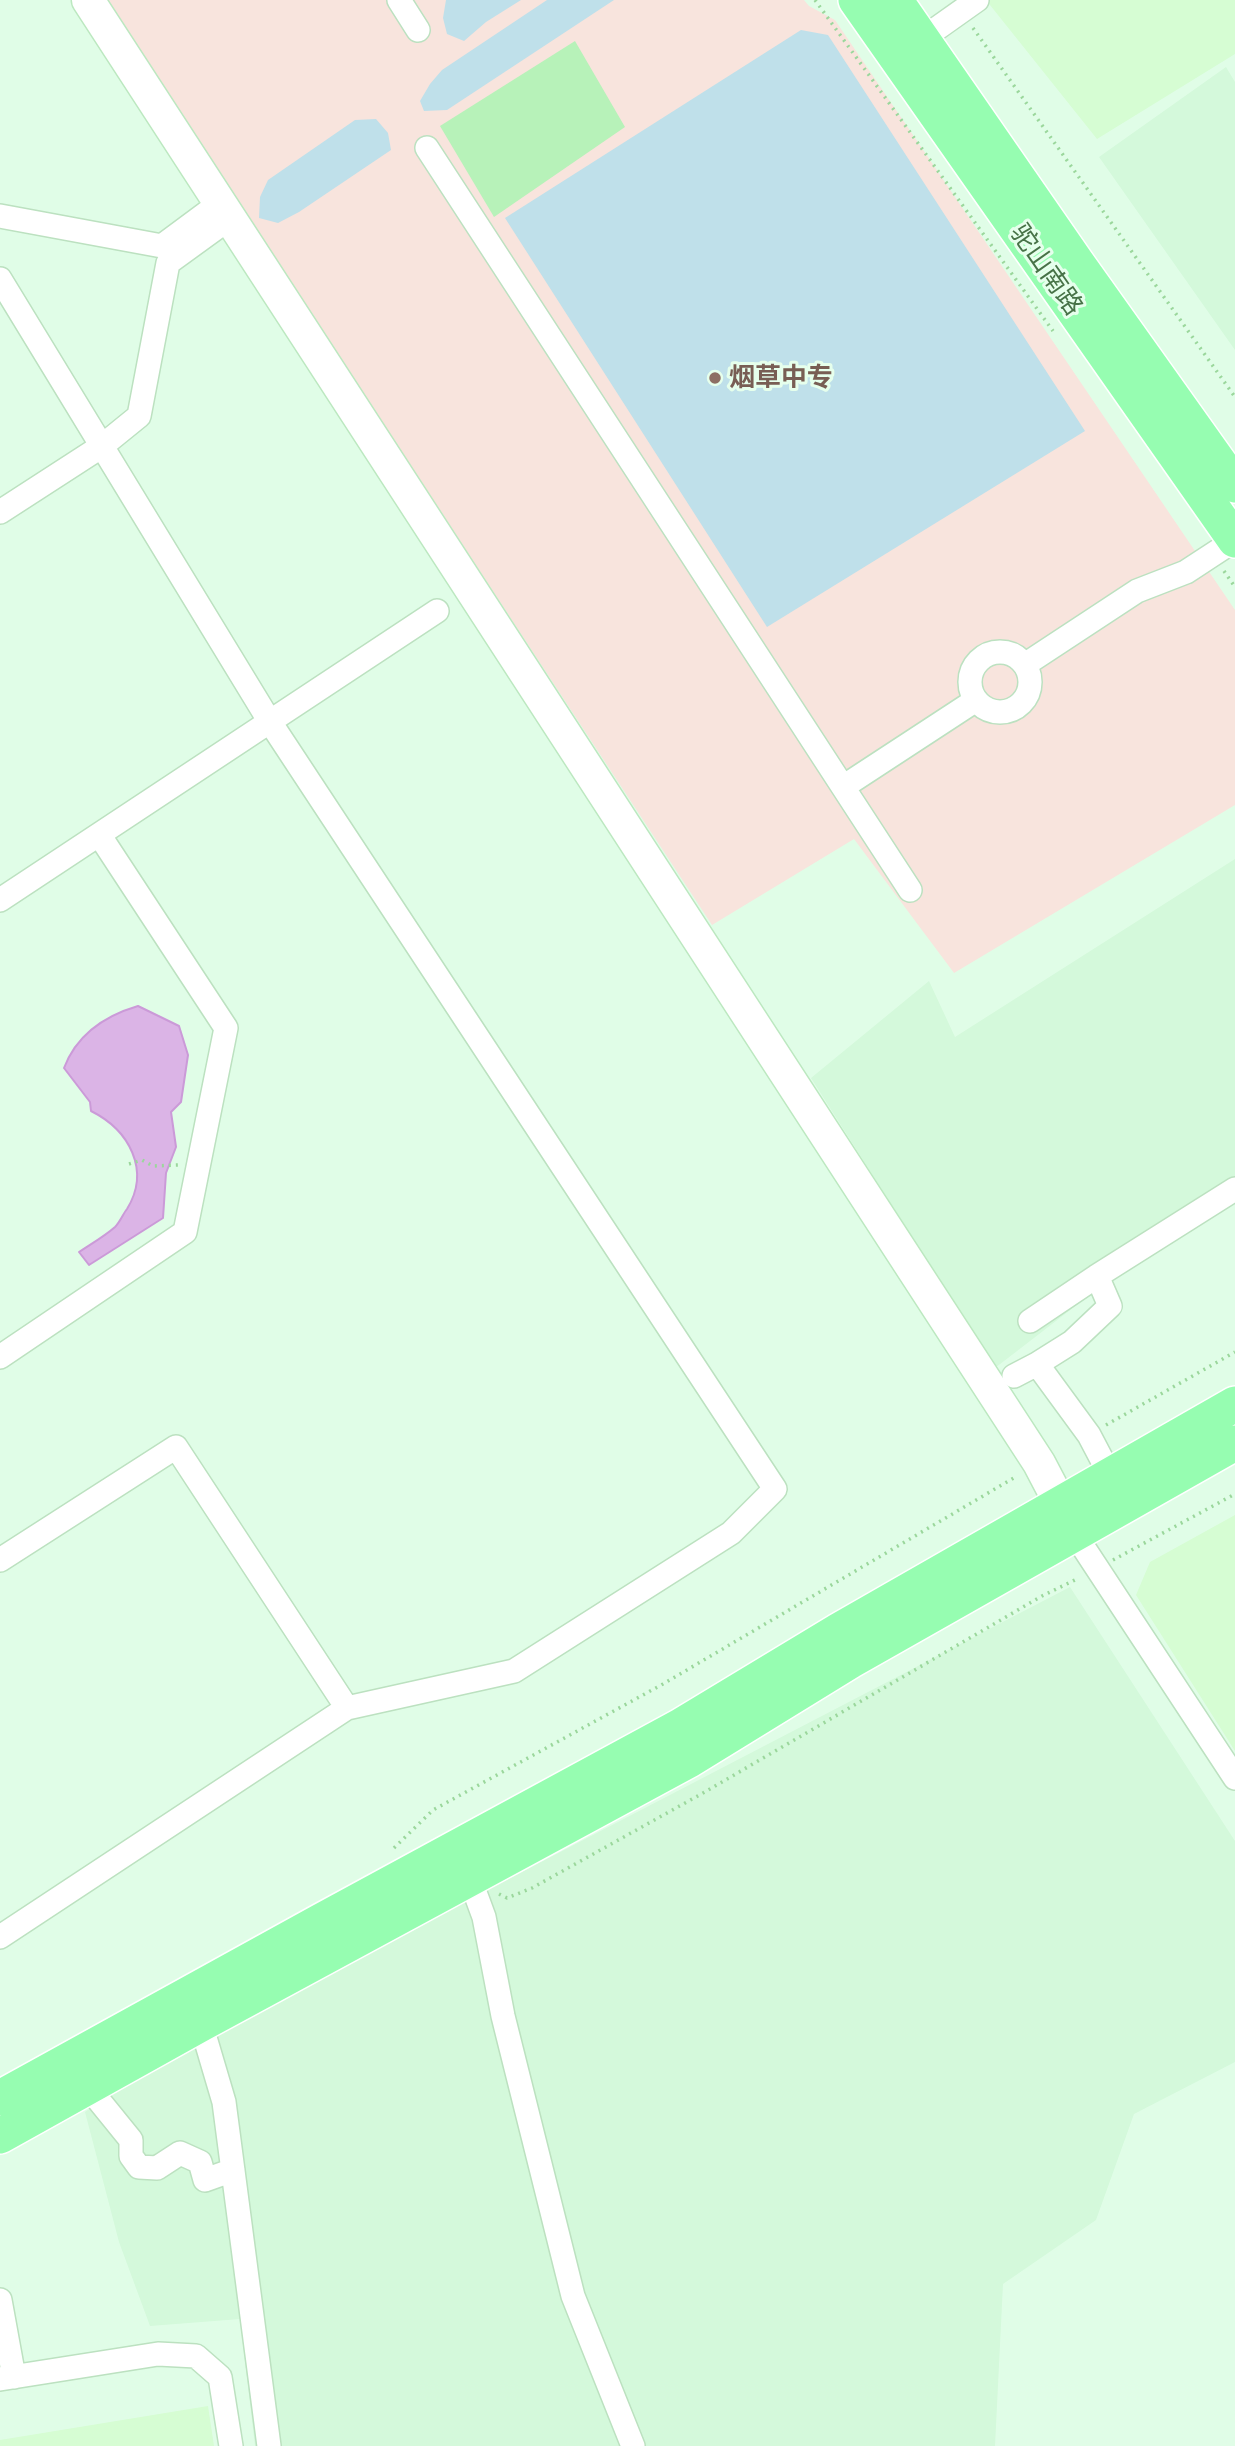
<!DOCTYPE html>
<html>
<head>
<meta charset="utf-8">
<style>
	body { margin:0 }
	canvas { display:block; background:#e0fde7 }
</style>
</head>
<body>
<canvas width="1235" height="2446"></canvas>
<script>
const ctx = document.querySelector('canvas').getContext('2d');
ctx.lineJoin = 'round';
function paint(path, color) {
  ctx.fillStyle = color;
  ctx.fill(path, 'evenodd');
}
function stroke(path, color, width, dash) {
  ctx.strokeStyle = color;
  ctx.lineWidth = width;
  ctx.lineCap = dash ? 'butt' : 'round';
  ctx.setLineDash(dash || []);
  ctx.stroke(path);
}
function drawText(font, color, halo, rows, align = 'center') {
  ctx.font = font + ' Cabin,"Noto Sans SC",sans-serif';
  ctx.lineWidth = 6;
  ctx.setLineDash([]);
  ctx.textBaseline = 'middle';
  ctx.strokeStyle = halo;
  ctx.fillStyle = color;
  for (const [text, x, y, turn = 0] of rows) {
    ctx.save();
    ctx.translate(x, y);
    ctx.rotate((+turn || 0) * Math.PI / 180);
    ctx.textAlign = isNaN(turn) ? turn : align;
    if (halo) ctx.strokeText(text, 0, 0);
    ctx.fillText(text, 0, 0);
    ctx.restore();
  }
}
paint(new Path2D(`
	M1226,67l9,15v268l-136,-193z
	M1235,859v324l-240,185 -184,-290 118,-97 26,56z
	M1070,1587l165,254v221l-101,52 -38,106 -93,64 -8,162h-740l-15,-127 -90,7 -31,-84 -34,-130 79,-54z`), '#d4f9db');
paint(new Path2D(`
	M986,0h249v54l-138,85z
	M1235,1515v236l-99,-156 14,-33z
	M208,2406l6,40h-214v-6z`), '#d6fdd3');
paint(new Path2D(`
	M105,0h699l5,6 26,14 400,590v195l-281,168 -100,-134 -142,86z`), '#f8e4dd');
paint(new Path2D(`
	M446,0h75l-35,22 -22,19 -17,-7 -4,-16z
	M547,0h67l-167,110 -23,1 -4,-10 10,-17 12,-14z
	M801,30l27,5 257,396 -318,196 -262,-409z
	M376,119l12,14 3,17 -92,62 -21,11 -19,-5 1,-21 8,-17 87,-60z`), '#bfe0ea');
const water = new Path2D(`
	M138,1006l41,20 9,29 -7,47 -10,10 5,35 -10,26 -3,45 -74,47 -10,-13c12,-8 26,-16 36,-25 5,-5 8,-13 12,-18 24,-39 2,-79 -36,-98l-1,-9 -26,-34c13,-34 40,-52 74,-62z`);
paint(water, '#dbb4e6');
stroke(water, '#cb9ad8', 2);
paint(new Path2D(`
	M575,41l50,86 -131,90 -54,-91z`), '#b7f2b9');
const street = new Path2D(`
	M399,0l19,30
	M922,39l55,-39
	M427,148l483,742
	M0,216l162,30 58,-43
	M0,279l270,443 505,767 -44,44 -217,138 -167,37 -347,229
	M0,512l102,-66 37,-30 29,-153 62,-45
	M970 682a30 30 0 1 1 60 0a30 30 0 1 1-60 0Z
	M1026,664l111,-73 49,-19 49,-32
	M843,787l133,-87
	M0,900l437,-289
	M1030,1321l67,-45 138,-87
	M0,1357l185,-125 41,-204 -126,-192
	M1037,1364l52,71 21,40
	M1014,1376l23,-12 35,-22 38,-36 -13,-30
	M1074,1533l161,245
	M0,1560l176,-113 171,261
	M470,1879l14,38 19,99 70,280 60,150
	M201,2024l23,78 45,344
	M88,2087l43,53v16l8,11 18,1 23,-15 20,9 5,18 28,-10
	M0,2300l14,77
	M0,2379l158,-25 38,2 24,21 11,69`);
const secondary = new Path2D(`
	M88,0l951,1463 21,40`);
const primary = new Path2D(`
	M856,0l379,540
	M895,0l182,263 158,222
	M0,2098l321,-177 358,-194 159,-96 397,-227
	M0,2136l201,-112 488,-264 161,-99 385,-218`);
stroke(street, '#bce1c0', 26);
stroke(secondary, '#bce8c0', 35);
stroke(primary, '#fff', 38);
stroke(new Path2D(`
	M815,0l238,331
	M973,28l262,369
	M1224,571l11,16
	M129,1164l13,-4 11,6 26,-1
	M1106,1425l129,-73
	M1113,1560l122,-66
	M394,1848l39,-38 230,-126 354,-208
	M499,1894l8,4 25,-10 171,-95 339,-197 37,-18`), '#9bd79c', 3.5, [2, 5]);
stroke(street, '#fff', 23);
stroke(secondary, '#fff', 32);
stroke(primary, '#96fdb1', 35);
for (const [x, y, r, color] of [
	[715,378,7,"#8d6e63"]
]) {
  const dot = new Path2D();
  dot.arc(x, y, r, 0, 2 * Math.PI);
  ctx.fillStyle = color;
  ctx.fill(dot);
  stroke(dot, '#e6ffec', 2.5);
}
drawText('26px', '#477347', '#e6ffec', [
	["驼山南路",1046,270,55]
]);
drawText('bold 26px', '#785e54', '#e6ffec', [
	["烟草中专",729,378]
], 'left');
</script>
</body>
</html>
